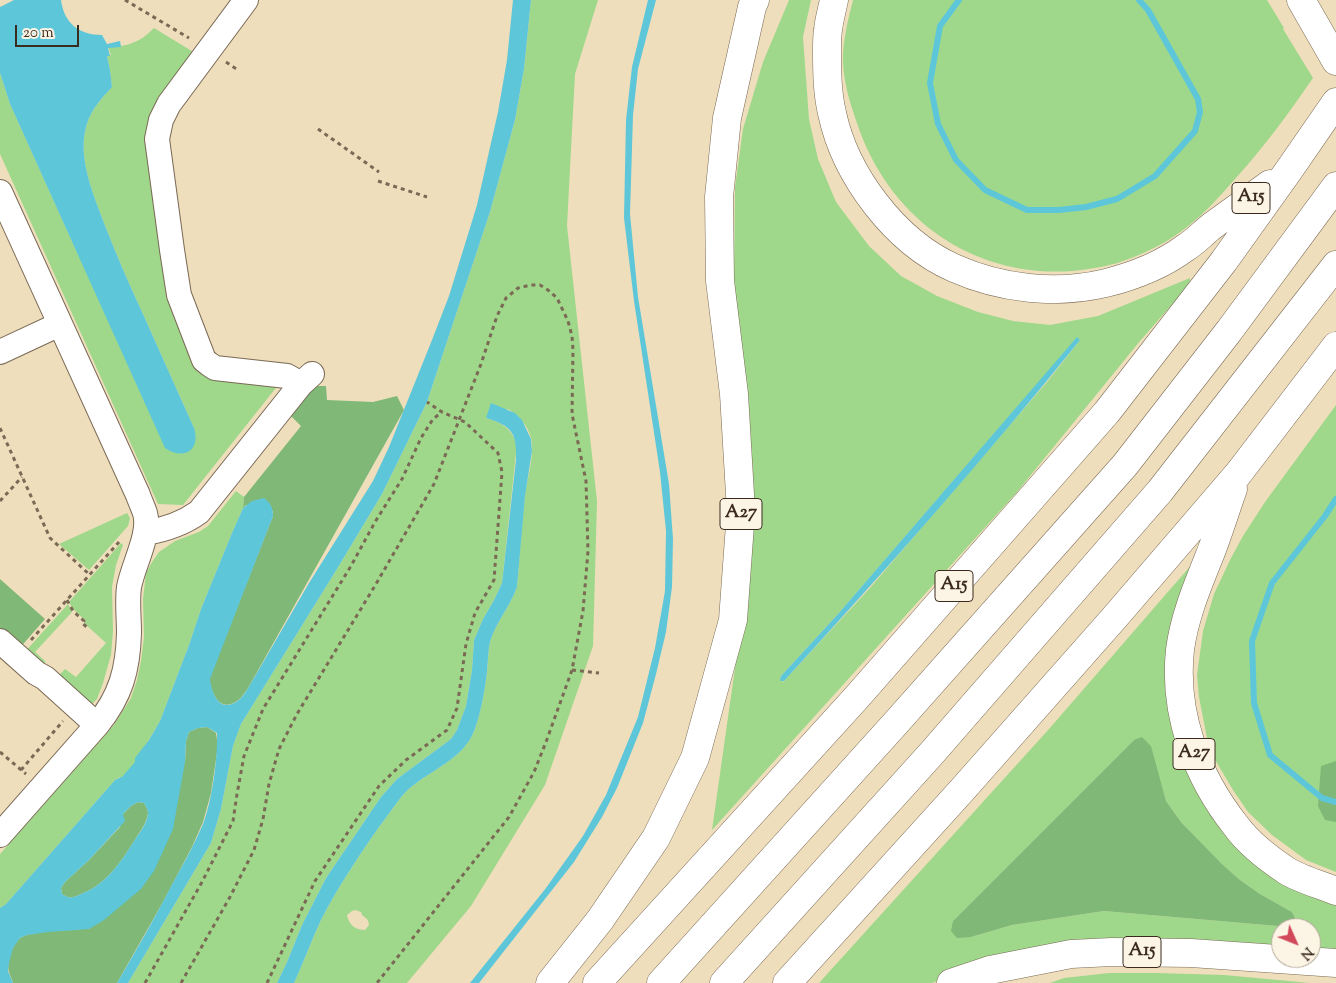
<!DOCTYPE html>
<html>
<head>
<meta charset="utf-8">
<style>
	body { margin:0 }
	#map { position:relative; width:1336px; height:983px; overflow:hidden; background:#eedebc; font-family:"Sorts Mill Goudy",serif }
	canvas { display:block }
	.north { position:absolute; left:1271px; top:918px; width:50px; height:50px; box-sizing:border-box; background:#fcf5e5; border:1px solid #afa495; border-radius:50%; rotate:134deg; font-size:14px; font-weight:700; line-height:20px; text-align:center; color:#3b2a1e }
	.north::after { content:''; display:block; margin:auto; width:18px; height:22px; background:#d1495b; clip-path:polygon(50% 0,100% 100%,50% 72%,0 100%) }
	.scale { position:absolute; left:15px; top:25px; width:64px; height:22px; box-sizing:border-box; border:2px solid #3b2a1e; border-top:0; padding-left:6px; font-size:15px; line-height:18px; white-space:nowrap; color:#3b2a1e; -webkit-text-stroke:4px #fcf5e5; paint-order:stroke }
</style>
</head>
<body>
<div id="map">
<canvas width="1336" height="983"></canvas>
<div class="north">N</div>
<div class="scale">20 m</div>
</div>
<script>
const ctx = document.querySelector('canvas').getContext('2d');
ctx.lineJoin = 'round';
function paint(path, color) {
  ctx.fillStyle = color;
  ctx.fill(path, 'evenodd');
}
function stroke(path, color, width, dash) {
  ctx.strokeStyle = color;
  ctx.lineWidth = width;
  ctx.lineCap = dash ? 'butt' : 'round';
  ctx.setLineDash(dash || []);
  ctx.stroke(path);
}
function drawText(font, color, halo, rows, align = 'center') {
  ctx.font = font + ' "Sorts Mill Goudy",serif';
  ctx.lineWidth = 5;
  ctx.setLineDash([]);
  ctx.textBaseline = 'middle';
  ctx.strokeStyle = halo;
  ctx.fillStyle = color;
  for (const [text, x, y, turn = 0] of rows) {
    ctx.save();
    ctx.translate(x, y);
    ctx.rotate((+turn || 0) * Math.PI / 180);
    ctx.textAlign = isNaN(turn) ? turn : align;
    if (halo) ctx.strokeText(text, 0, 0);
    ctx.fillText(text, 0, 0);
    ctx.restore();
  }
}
paint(new Path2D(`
	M531,0h67l-23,74 -8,152 30,275 -4,145 -48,139 -74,121 -64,77h-113c10,-21 17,-42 27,-63 17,-33 37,-63 58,-93 8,-10 15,-21 23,-31 18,-21 51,-31 67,-55 10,-15 16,-51 18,-69 1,-10 1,-21 3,-30 6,-20 20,-35 27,-55 3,-30 4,-61 8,-91 2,-18 10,-41 6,-58 -3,-12 -12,-23 -23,-29l-22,9c16,5 24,9 31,26l-15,139 -8,17 -11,19 -9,21 -2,30 -6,36 -9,24 -6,9 -54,40 -16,18 -55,81 -24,47 -15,37 -10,21h-149l83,-140 10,-34 12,-63 8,-22 96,-155 45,-75 45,-92 63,-190 25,-92 9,-51zM355,910l6,2 1,3 6,5 1,5 -4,5c-10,0 -16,-5 -18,-15l5,-4z
	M789,0h22l-8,37 6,82 9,40 18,43 33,44 32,30 36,20 41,16 35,9 37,4 48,-9 92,-38v6l-50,57 -123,151 -305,338 41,-289 -1,-85 -18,-176 1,-93 8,-58 20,-67zM1077,338l3,2 -33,42 -178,207 -86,93 -3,-4 1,-2 57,-62z
	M853,0h414l17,28 -1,1 30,49c-24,35 -49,69 -78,101 -15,17 -30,34 -48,48 -16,13 -37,24 -56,31 -19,8 -39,11 -59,13 -99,7 -182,-52 -214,-145 -7,-20 -14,-41 -15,-63 -1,-19 5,-44 10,-63z
	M154,28l41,25 -34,50 41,265 77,16 -96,121 -25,-1 -158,-350v-81l10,31 67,148 117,176c-17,-38 -34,-76 -51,-114 -14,-30 -27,-60 -39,-91 -10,-27 -25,-62 -19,-91 3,-19 15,-32 27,-45l-2,-17 -3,-14 4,-1 -3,-8c18,0 33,-5 46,-19z
	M1336,405v467l-30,-12 -34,-25 -24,-23 -15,-22 -19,-32 -7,-20 -8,-41 -2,-22 6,-44 11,-37 17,-36 12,-22 22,-34z
	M236,491l8,6 -1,11 -11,25 -31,76 -12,36 -29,76 -24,41 -14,16 -2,-1 -5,3 -109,124 -6,4v-54l114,-129 17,-27 6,-18 4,-19 3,-24 -1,-38 3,-26 6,-11 7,-10 16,-11 24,-9 9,-6z
	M127,513l3,5 -2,8 -39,44 -30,-26z
	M121,543l2,2 -7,20 -4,22 1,44 -2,24 -8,28 -6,16 -7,7 -31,-31 6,-6 11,8 30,-34 -22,-20 2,-2 -13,-12 -4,-7z
	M1193,563l-15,51 14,162 144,125v55l-25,-2v-26h-30v24l-316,20 -33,11h-113l230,-254zM1134,740l24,34 8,27 15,21 41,42 18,16 20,14 32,18 4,8 -7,7 -185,-16 -92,14 -41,12 -18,-16z
	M68,604l4,8 -37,40 10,9v2l-4,5 -18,-14z
	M1109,973h48l67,2 86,8h-260l14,-5z`), '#9fd88b');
paint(new Path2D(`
	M316,386h10l1,14 46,2 24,-6 7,14 -157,280c-3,3 -6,9 -10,11 -18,12 -25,-8 -28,-22l64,-163v-5l-27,-6 -3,3 1,-11 57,-71 -12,-12 17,-21z
	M0,579l45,40 -27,31 -18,-17z
	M207,727l9,6 2,13 -7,47 -8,29 -11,25 -29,55 -46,81h-104c-1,-4 -3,-7 -4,-11 -3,-10 4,-30 13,-35 14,-7 51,-8 67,-8l96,-167 1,-21 3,-9 9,-4z
	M1142,737l9,9 15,55 15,21 41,42 18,16 20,14 32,18 4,8 -7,7 -185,-16 -92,14 -41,12 -14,1 -6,-7 2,-10 181,-181z
	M1336,761v61l-11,-2 -7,-14 3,-40z
	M138,802l6,1c2,4 4,6 4,10 -1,9 -7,17 -12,25 -13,21 -29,46 -53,55 -8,4 -13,7 -21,1l-1,-6 4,-6 24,-22 31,-33 3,-13 8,-8z`), '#7fb877');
paint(new Path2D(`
	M14,0h47c3,23 18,35 41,35l5,9 13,-3 1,6 -13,1 2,8h-3l3,14 2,17c-12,13 -24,26 -27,45 -6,29 9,64 19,91 12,31 25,61 39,91 17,38 34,76 51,114 7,22 -10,33 -29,20l-155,-344 -10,-31v-66z
	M513,0h18l-7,69 -9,51 -25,92 -63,190 -45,92 -45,75 -96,155 -8,22 -12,63 -10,34 -83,140h-11c20,-34 40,-69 58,-104 10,-18 20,-36 28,-55 9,-23 15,-67 14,-91l-10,-6 -9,1 -9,4 -3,9 -1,21 -12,67 -19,42 -13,18 -37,31 -15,9 -41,3 -21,3 -7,3 -7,10 -4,15 -1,8 5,12h-13v-75l6,-4 109,-124 6,-3h1l13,-15v-4l14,-18 11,-19 29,-76 12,-36 31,-76 11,-25 9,-7 12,-3c7,6 9,9 9,18l-63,163c2,14 8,33 26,23 5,-3 8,-8 11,-12l62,-107 64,-102 16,-34 43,-107 17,-44 28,-91 21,-93 9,-52zM138,802l6,1c2,4 4,6 4,11 -1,8 -7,17 -12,24 -13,21 -29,46 -53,55 -8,4 -13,7 -21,1l-1,-6 4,-6 24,-22 36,-39 -2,-7 8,-8z
	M648,0h8l-18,69 -5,46 -3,99 8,83 31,187 4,55 -1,48 -6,45 -10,42 -13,49 -26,65 -15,29 -28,45 -95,121h-9l76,-95 37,-52 23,-41 32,-78 17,-69 10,-57 1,-60 -6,-59 -26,-171 -10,-83 2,-98 6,-53z
	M1077,337l3,3c-94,117 -194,230 -296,341h-3l-1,-2 1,-3 57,-62z
	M491,403l24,10 7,7 9,19 1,12 -7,45 -8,91c-7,20 -21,35 -27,55 -2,9 -2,20 -3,30 -2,18 -8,54 -18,69 -16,24 -49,34 -67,55 -8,10 -15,21 -23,31 -21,30 -41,60 -58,93 -10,21 -17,42 -27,63h-17l10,-21 15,-37 24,-47 55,-81 16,-18 54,-40 6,-9 9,-24 6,-36 2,-30 9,-21 11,-19 8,-17 14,-123c1,-27 -4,-34 -30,-42z`), '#5dc6d9');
stroke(new Path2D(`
	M959,0l-19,26 -10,57 8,41 18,36 29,30 42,20h32l27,-3 31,-8 38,-23 40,-45 5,-19 -2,-13 -50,-89 -9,-10
	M1336,499l-11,17 -53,67 -20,58 2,62 16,52 52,43 14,4`), '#5dc6d9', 6);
const street = new Path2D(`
	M246,0l-77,104 -8,16 -4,19 15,111 7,45 25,65 5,4 6,4 72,8 14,8
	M0,192l138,303c2,6 5,12 7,18 6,21 -12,52 -16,74 -2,15 0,31 0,46 -1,36 -8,63 -32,92l-97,110
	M0,352l60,-28
	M145,533c18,-3 39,-10 54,-21l102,-128 11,-10
	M0,641l36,32 9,5 52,47`);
const highway = new Path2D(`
	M834,0c-2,10 -5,20 -6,30 -1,6 -1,12 -1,19 0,21 0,43 5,64 13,62 63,129 122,155 47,21 102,27 152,15 28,-7 56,-18 79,-35 10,-6 18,-15 27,-22 19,-14 39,-28 58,-42
	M1301,0l35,61
	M1233,489c-8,22 -15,46 -24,68 -12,30 -25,61 -29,93 -7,64 17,127 56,176 13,18 33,33 51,45 13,8 34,14 49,20
	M550,983l50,-63 56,-82 39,-80 38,-138 8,-109 -7,-117 -14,-113 -1,-84 8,-79 25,-111 3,-7
	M597,983l260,-286 250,-285 117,-151 65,-91 47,-68
	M661,983l233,-258 231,-260 104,-134 107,-145
	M724,983l207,-229 229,-263 176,-226
	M787,983l176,-194 152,-172 123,-143 98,-128
	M951,983l39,-13 81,-16 41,-2 79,1 145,10`);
stroke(street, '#7a6955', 26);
stroke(highway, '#7a6955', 29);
stroke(new Path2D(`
	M125,0l64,38
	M226,62l12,8
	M318,129l61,43
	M378,181l49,16
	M0,428l50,110 40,37
	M0,501l22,-24
	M67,600l6,11 11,10 -2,2 7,6
	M31,640l88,-98
	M572,670l27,3
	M0,752l26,22
	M21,770l42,-49
	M145,983l57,-101 31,-61 4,-27 7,-38 19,-47 88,-143 24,-44 27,-43 19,-41 12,-19 9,-7
	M181,983l49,-86 24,-47 9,-31 6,-35 10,-35 18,-35 79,-130 58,-100 47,-120 16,-48 9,-18 12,-10 13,-3h9l8,5 9,8 11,23 4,15 1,14 -1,64 14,67 2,70 -5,60 -11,59 -26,72 -12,30 -25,45 -132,166
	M267,983l48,-102 64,-95 27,-26 41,-30 10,-22 9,-64 9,-31 19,-33 8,-108 -4,-19 -33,-31 -23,-10 -15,-10`), '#7a6955', 3, [4, 4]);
stroke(street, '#fff', 24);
stroke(highway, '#fff', 28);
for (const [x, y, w] of [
	[1251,198,38],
	[741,514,42],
	[954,586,38],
	[1194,754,42],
	[1142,952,38]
]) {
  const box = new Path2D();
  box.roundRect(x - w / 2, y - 15.5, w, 31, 4);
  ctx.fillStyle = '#fcf5e5';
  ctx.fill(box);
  stroke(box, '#3b2a1e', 1);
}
drawText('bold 18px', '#3b2a1e', null, [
	["A15",1251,198],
	["A27",741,514],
	["A15",954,586],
	["A27",1194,754],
	["A15",1142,952]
]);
</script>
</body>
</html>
